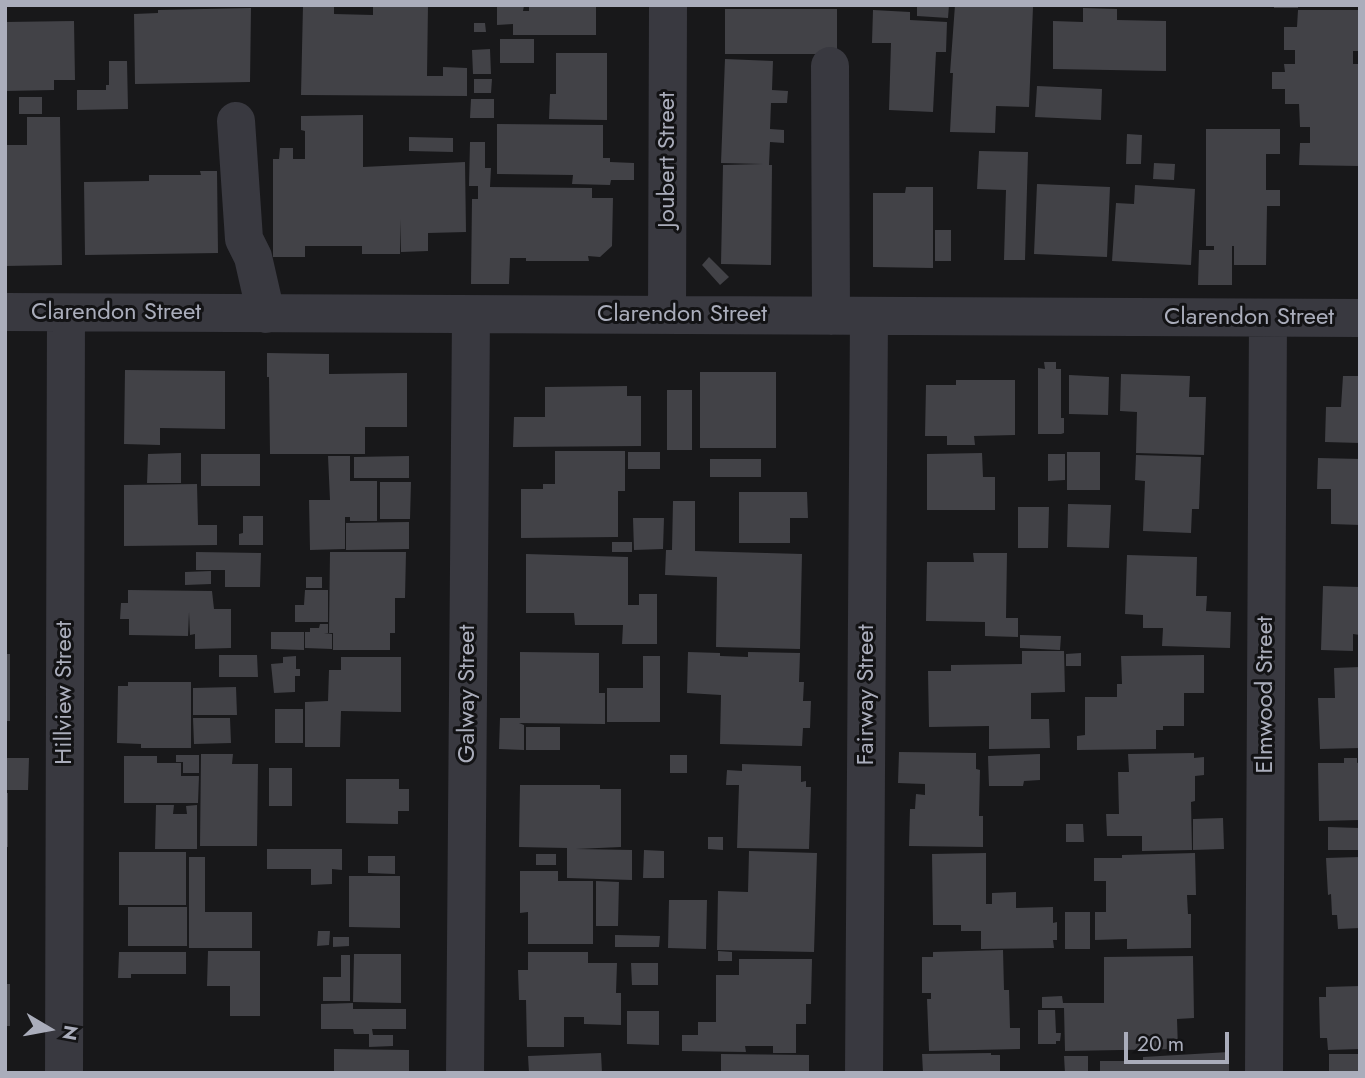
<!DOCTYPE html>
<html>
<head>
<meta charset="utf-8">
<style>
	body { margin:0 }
	#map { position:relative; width:1365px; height:1078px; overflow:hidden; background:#18181a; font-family:Jost,sans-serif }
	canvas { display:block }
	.frame { position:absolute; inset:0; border:7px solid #aaadbb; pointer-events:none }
	.north { position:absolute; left:14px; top:994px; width:70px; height:70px; -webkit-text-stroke:5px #131315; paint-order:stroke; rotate:100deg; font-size:19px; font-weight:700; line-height:28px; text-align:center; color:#aaadbb }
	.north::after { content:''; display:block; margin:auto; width:24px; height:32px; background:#aaadbb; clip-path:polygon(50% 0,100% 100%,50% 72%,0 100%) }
	.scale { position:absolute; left:1124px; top:1032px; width:105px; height:32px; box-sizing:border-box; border:4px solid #aaadbb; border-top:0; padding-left:9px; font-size:21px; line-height:24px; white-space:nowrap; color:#aaadbb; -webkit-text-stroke:5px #131315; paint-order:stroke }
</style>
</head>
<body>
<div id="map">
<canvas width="1365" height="1078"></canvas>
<div class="frame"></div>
<div class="north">N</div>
<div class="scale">20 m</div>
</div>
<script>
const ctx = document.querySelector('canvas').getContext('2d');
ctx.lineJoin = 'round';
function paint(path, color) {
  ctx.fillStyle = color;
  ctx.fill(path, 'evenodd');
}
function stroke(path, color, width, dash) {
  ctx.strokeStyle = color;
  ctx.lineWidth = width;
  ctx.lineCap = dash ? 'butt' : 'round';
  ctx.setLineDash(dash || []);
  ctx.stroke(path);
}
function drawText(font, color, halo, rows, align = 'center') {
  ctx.font = font + ' Jost,sans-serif';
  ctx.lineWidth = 6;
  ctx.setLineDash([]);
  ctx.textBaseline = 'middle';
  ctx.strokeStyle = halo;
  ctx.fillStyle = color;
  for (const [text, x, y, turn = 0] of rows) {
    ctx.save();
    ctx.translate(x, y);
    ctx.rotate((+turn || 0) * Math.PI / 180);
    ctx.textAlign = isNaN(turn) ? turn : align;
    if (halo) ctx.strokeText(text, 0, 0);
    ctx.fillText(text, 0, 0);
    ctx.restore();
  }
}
paint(new Path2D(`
	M303,5h31v9l39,1v-10h55l-1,71h16v-9l24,1v28l-166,-1z
	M529,5h67v30h-83v-11l-16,1v-19h27l-1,5h6z
	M917,5h32l-1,13 -31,-2z
	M955,5l78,2 -4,100 -33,-1 -1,27 -45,-1 3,-59h-3z
	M1274,5h24v3h-24z
	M251,8l-1,74 -115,2 -1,-70 24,-1v-3z
	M1083,8l34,1v11l49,1v50l-113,-2v-48l30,1z
	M725,9h112v45h-112z
	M873,10l37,2v8l37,2 -1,30h-10l-3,60 -44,-2 2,-67h-19z
	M1298,10h62v41h-7v13h6v102l-60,-1 1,-22h10v-16h-10l-1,-23h-14v-15h-13v-17h13l-1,-8h11v-14h-11v-23h13z
	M74,21l1,59h-21v10l-49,1v-69z
	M474,23h11l1,9h-12z
	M500,39h34v24h-34z
	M490,49l1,25h-18l-1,-24z
	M556,53h51v67l-58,-1 1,-25h6z
	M725,59l48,2 -1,29 16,1 -1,12h-16l-1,26 14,1v13l-14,-1 -1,23h3l-1,100 -50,-1 2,-99 40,-1 -42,-1z
	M109,61h18l1,48 -51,1v-20h29v-5h3z
	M474,79h18l-1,14h-17z
	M1037,86l65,3 -1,31 -66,-3z
	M19,97h23v17h-23z
	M471,99h23v19h-24z
	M363,115v52l102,-5 1,70 -38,1v18l-27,1 -1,-33v35h-38v-8h-57v11h-32v-98h6l1,-11h13v11h12v-28l-4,-1v-14z
	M27,117h33l2,148 -57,1v-121h22z
	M497,124l106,1v33h7v4l24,1v17h-23l-1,5 -38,-1 1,-9 -76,-1z
	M1206,129h74v25h-14v36h14v16h-13l-1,59h-32v-19h-2v39h-34l1,-35h15v-4h-8z
	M1127,134l15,1 -1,29h-15z
	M409,137l44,1v14l-44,-1z
	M470,142h15v26h6l-1,19 102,1v10h21l-1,48 -12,11 -12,-1 1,5h-63v-3h-16l-1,26h-38l1,-85h6v-13h-9z
	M979,151l49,1 -3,108h-21l2,-70 -29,-1z
	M1154,163l21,1 -1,16 -21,-1z
	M200,171h17l1,82 -133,2 -1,-73 65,-1v-6h52z
	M1037,184l73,3 -3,70 -73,-3z
	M1135,185l60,4 -4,76 -79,-4 4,-58 18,1z
	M906,187h27v81l-60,-1v-74h32z
	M935,230h16v31h-16z
	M709,257l20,20 -9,8 -18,-20z
	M267,353l62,1v20l78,-1v54h-42v27h-95l-1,-77h-2z
	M1044,362h12v7h5v49h3v15l-3,1h-23v-66l7,1z
	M125,370l100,1v58l-65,-1v17l-36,-1z
	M700,372h76v76h-76z
	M1121,374l69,2 -1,21h17l-2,58 -68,-2 1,-41 -17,-1z
	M1069,375l40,2 -1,38 -39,-1z
	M1343,376h17v67l-35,-1 1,-35h15z
	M956,380h59v55l-41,1 1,9h-28v-9h-22l1,-51h30z
	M627,386v10h14v50l-128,1 1,-30h31v-30z
	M667,390h25v60h-25z
	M555,451h70v40h-7v46l-97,1v-49h22v-5h12z
	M628,452h32v17h-32z
	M1067,452h33v38h-33z
	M181,453v30h-34l1,-29z
	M982,453l1,24h12v33h-68v-56z
	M201,454h59v32h-59z
	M1048,454h17v26l-17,1z
	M1136,455l65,2 -2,52h-7l-1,24 -48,-2 2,-50 -10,-1z
	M328,456h22v25h27v40h-27v-4h-5v32l-35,1 -1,-50h21z
	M409,456v22h-55v-21z
	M1318,458l42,1v66l-29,-1v-35h-14z
	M710,459h51v18h-51z
	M380,482h31l-1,37h-30z
	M197,484l1,41h19v20l-93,1v-61z
	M739,492h68l1,26h-18v25h-51z
	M673,501h22v50l107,3 -2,95 -84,-2 1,-70 -52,-2 1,-25h6z
	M1068,504l43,1 -2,43 -42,-1z
	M1018,507h31l-1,41h-30z
	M243,516h20v29h-24v-11l4,-1z
	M633,518h31l-1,31 -29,1z
	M409,522v27l-63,1v-27z
	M612,542h20v10h-20z
	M196,552l65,1 -1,34h-35v-17h-29z
	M330,552h76l-1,46h-10v35h-5v17h-57v-17h-4z
	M973,553h34l-1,65h12v19l-33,-1v-14l-59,-1 1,-59h47z
	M526,554l102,3v48h11v-11h18v50h-35l1,-19h-48l-1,-12h-48z
	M1127,555l70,2 -1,39h11l-1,15 25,1 -1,36 -68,-2 1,-18h-20v-13l-18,-1z
	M211,571v13l-26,1v-13z
	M306,577h16v11h-16z
	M1323,586l37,1v48l-7,-1v17l-32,-1z
	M128,590l84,1 2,18h17v39l-36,1v-15l-5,1 -1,-23 -1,24 -59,-1v-16h-9l1,-16h7z
	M305,590h23v32h-33v-17h9z
	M320,624h8v9h-4l8,1v15l-27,-1v-16h5v-4h9z
	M271,632h33v18l-33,-1z
	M1020,635l41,1 -1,14 -40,-2z
	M1022,651h42l1,41 -34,1v26h18l1,29 -61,1v-23l-60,1 -1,-56h23v-6l71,-1z
	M520,652l79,1v40h6v31l-86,-1 5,2v25l-25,-1 1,-31h20z
	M688,652l32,1v3l28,1v-5l52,1 -1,29h5l-1,19h8l-1,27h-7l-1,18 -82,-2 1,-49 -34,-2z
	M1081,653v13h-15v-12z
	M5,654h5v67h-5z
	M219,655h38l1,22h-39z
	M1204,655v38h-20v33h-21v4h-7v19l-79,1v-14l8,-1v-38h32v-13h5l-1,-28z
	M296,656v13h4v7h-5v16l-21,1 -3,-29 12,-1v-6z
	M643,656h17v66h-53v-34h36z
	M341,657h60v55l-60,-1 -1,36h-35v-45l23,-1 1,-31h12z
	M1360,667v81l-40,1 -2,-51h17l-1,-30z
	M128,682h63v66h-50v-4l-24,-1 1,-57h10z
	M236,687l1,28h-44v-27z
	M275,709h28v34h-28z
	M193,718h37l1,25 -37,1z
	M526,727h34v23h-34z
	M899,752l77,1v16l4,1 -1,46h4v31l-74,-1 1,-37h5l1,-15 9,1v-11l-27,-1z
	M1194,753v5l10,-1v18l-9,1v25l-4,1 1,48 -50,1v-15h-35l-1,-22h13l-1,-42h11l-1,-18z
	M201,754h32l-1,10h26l-1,82h-57z
	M1040,754v26l-16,1 -1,5h-34l-1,-30z
	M176,755h23v18h-16v-11h-7z
	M670,755h17v18h-17z
	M124,756h33v7h24v13h18l-1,27h-74z
	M5,758h24l-1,32h-23z
	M1344,758h13v5l3,-1v58l-41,1 -1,-58h26z
	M742,764l59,2v16l5,-1v6h5l-2,62 -72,-1 2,-63h-13l1,-15 15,1z
	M269,768h23v38h-23z
	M346,779h53v10h10v22h-11v13l-52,-1z
	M520,785h80v4h21v58l-45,2 56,1v30l-65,-2v-30l-48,-1z
	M5,793h3v54h-3z
	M156,805h18l-1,9h14l-1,-8 11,-1v44h-42z
	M1223,818l1,31 -31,1v-31z
	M1066,824h17l1,18h-18z
	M1328,827l32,1v22h-32z
	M708,837h15v13l-15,-1z
	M267,849h75v21l-10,-1v15l-21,1v-16h-44z
	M644,850l20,1v27h-21z
	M749,851l68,2 -3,99 -97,-2 1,-59 30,1z
	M119,852h67v53h-67z
	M986,853v51h6v-11l24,-1v16l37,-1v16l4,-1v18h-4l1,8 -73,1v-18h-20v-6h-28l-1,-71z
	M1195,853l1,42h-9l1,19h3v34l-64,1v-10l-32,1v-28h11v-31h-12v-23h28v-3z
	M536,854h20v11h-20z
	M368,856h27v18l-27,-1z
	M189,857h16v55h47v36h-63z
	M1360,857v71l-22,1 -1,-14h-5l-1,-21 -3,1 -2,-37z
	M520,871h38v10h35v63h-65v-32l-8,1z
	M349,876h51v52l-51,-1z
	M596,881l23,1 -1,44h-22z
	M669,900h38l-1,49 -38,-1z
	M128,907h59v39h-59z
	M1065,912h25v37h-25z
	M318,931h12l-1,14 -12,1z
	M615,935l45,1 -1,11h-44z
	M333,937h16v9l-16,1z
	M1003,950l1,40h5l1,38h10v21l-91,2 -2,-52h4v-6h-9v-36h11v-5z
	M208,951h52v65h-30v-30h-23z
	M718,951l14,1v9h-14z
	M119,952h67v22h-55v4h-13z
	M528,952h60v11h29l-1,30h5v32l-37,-1v-7h-20v30h-37l-1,-47h-7l-1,-30h10z
	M354,954h47v49l-48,-1z
	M341,955h9v46h-27v-24h18z
	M1193,956l1,62 -17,1 1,30 -113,2 -1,-43h-22v-11l20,-1 1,7h41v-46z
	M739,959h73l-1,45h-5v20h-10v29h-23v-7h-28l1,6 -64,-1v-16h16v-13h18v-47h23z
	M631,963h27v22h-26z
	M5,984h5v42h-5z
	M1360,986v63l-32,1 -1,-12h-7l-1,-41h7v-10z
	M353,1003v6h53v20h-34l1,6h20v11l-24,1v-13h-15l-1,-5h-32v-25z
	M1038,1010h17l1,23h5l-1,8h-4v3h-18z
	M627,1011h32v34l-32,-1z
	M334,1049l75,1v23h-75z
	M1229,1052v21h-129v-12h43v-4z
	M601,1053l1,20h-73l-1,-17z
	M991,1053v2h9v18h-77l-1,-19z
	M721,1054l88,1v18h-88z
	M1329,1054h31v19h-31z
	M1064,1056h24v17h-23z`), '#424247');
stroke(new Path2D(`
	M830,66l1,250
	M236,121l8,118 9,18 13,57
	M5,312l1355,6
	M667,315l1,-310
	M64,1073l2,-760
	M465,1073l6,-758
	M864,1073l5,-757
	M1264,1073l4,-755`), '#393940', 38);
drawText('24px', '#aaadbb', '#131315', [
	["Joubert Street",668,160,-90],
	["Clarendon Street",116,313],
	["Clarendon Street",682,315],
	["Clarendon Street",1249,318],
	["Hillview Street",65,693,-90],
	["Galway Street",468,694,-90],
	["Fairway Street",867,695,-90],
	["Elmwood Street",1266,695,-90]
]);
</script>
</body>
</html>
